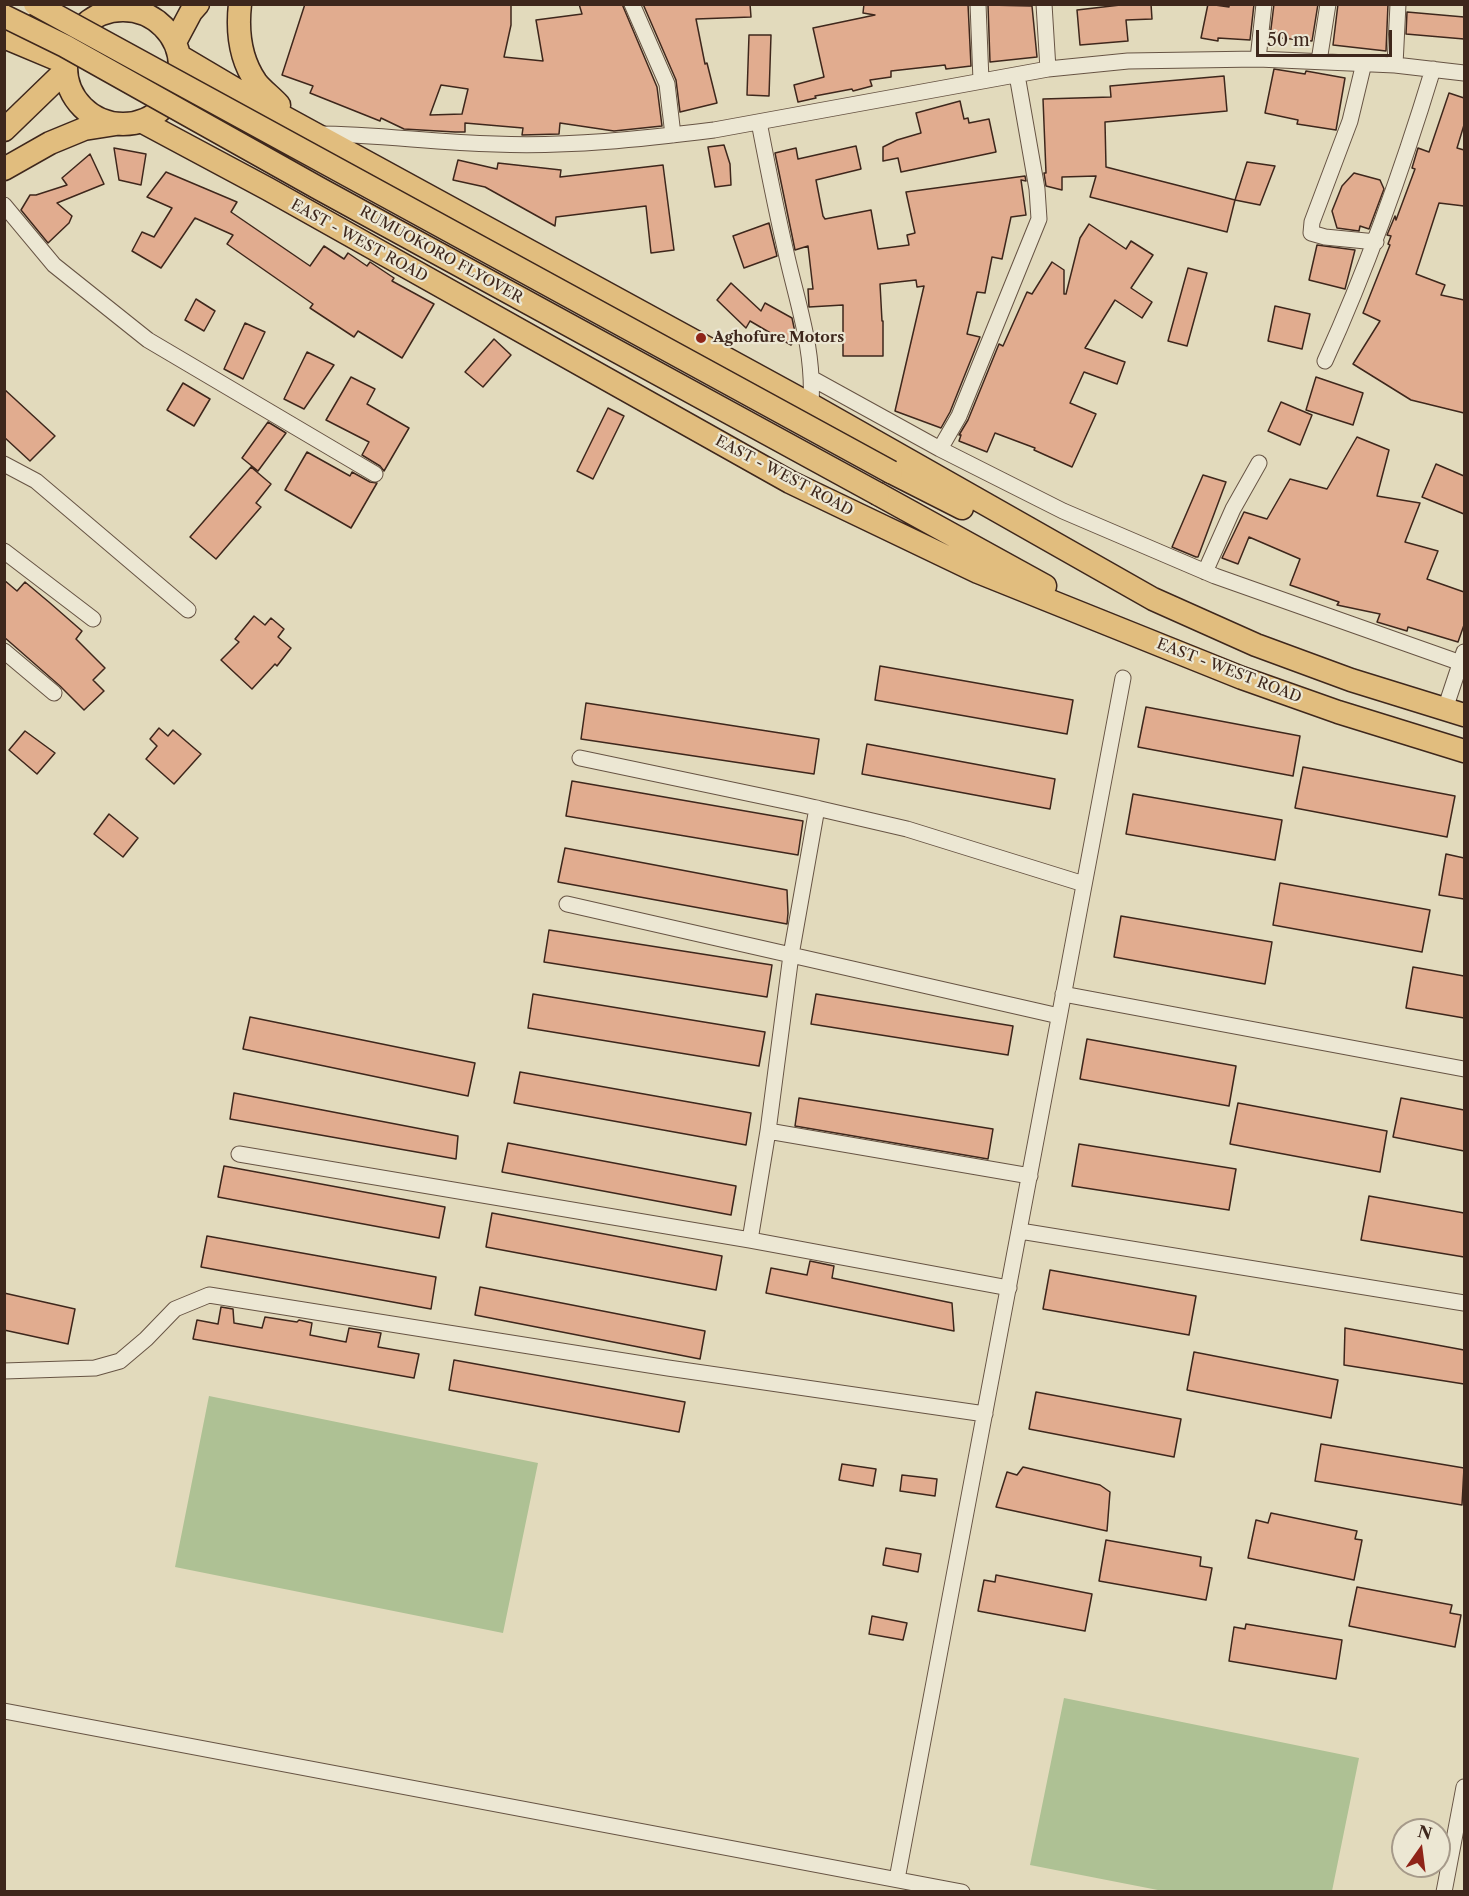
<!DOCTYPE html>
<html>
<head>
<meta charset="utf-8">
<style>
	body { margin:0 }
	#map { position:relative; width:1469px; height:1896px; overflow:hidden; background:#e2dabc; font-family:"Libre Caslon Text",serif }
	canvas { display:block }
	.frame { position:absolute; inset:0; border:6px solid #3e271c; pointer-events:none }
	.north { position:absolute; left:1391px; top:1818px; width:60px; height:60px; box-sizing:border-box; background:#ece7d3; border:2px solid #a69a8a; border-radius:50%; rotate:14deg; font-size:16px; font-weight:700; line-height:24px; text-align:center; color:#3e271c }
	.north::after { content:''; display:block; margin:auto; width:21px; height:27px; background:#8f2418; clip-path:polygon(50% 0,100% 100%,50% 72%,0 100%) }
	.scale { position:absolute; left:1256px; top:30px; width:136px; height:27px; box-sizing:border-box; border:3px solid #3e271c; border-top:0; padding-left:8px; font-size:18px; line-height:21px; white-space:nowrap; color:#3e271c; -webkit-text-stroke:4px #ece7d3; paint-order:stroke }
</style>
</head>
<body>
<div id="map">
<canvas width="1469" height="1896"></canvas>
<div class="frame"></div>
<div class="north">N</div>
<div class="scale">50 m</div>
</div>
<script>
const ctx = document.querySelector('canvas').getContext('2d');
ctx.lineJoin = 'round';
function paint(path, color) {
  ctx.fillStyle = color;
  ctx.fill(path, 'evenodd');
}
function stroke(path, color, width, dash) {
  ctx.strokeStyle = color;
  ctx.lineWidth = width;
  ctx.lineCap = dash ? 'butt' : 'round';
  ctx.setLineDash(dash || []);
  ctx.stroke(path);
}
function drawText(font, color, halo, rows, align = 'center') {
  ctx.font = font + ' "Libre Caslon Text",serif';
  ctx.lineWidth = 4.5;
  ctx.setLineDash([]);
  ctx.textBaseline = 'middle';
  ctx.strokeStyle = halo;
  ctx.fillStyle = color;
  for (const [text, x, y, turn = 0] of rows) {
    ctx.save();
    ctx.translate(x, y);
    ctx.rotate((+turn || 0) * Math.PI / 180);
    ctx.textAlign = isNaN(turn) ? turn : align;
    if (halo) ctx.strokeText(text, 0, 0);
    ctx.fillText(text, 0, 0);
    ctx.restore();
  }
}
paint(new Path2D(`
	M209,1396l329,67 -35,170 -328,-66z
	M1064,1698l295,60 -27,133h-169l-133,-26z`), '#aec194');
const building = new Path2D(`
	M305,4h206v21l-7,32 39,4 -7,-41 46,-6 -3,-10h43l35,83 5,39 -48,5 -54,-8 -1,11 -37,1 1,-7 -58,-5v9h-10l-51,-3 -23,-11 -1,3 -70,-28 3,-7 -31,-11zM441,85l27,4 -6,25 -32,1z
	M643,4h107l1,13 -55,2 9,45 2,-1 10,40 -37,9 -4,-32z
	M864,4h104l3,62 -25,3 -1,-4 -54,6v6l-21,3 2,6 -19,5 -1,-2 -37,7 1,2 -18,4 -4,-17 30,-8 -11,-49 62,-13 -12,-2z
	M1129,4h22l1,15 -26,1 2,21 -48,4 -3,-35z
	M1208,4l21,3v-3h25l-4,36 -32,-2v3l-17,-3z
	M1274,4h44l-6,37 -42,-4z
	M1338,4h50l-2,47 -53,-6z
	M988,5l44,1 5,51 -47,5z
	M1407,12l57,5v22l-58,-5z
	M749,35h22l-2,61 -22,-1z
	M1274,69l31,5 1,-3 39,7 -9,52 -39,-6 1,-4 -33,-7z
	M1224,76l3,35 -122,11 1,45 129,33 -8,32 -137,-35 6,-21 -34,1v13l-16,-4 -2,-13h2l-3,-74 68,-2 -1,-11z
	M1449,93l15,5v27l-7,23 7,2v56l-25,-3 -23,71 29,11 -4,10 23,5v113l-53,-13 -58,-36 27,-43 -17,-8 27,-68 -2,-1 3,-8 -4,-1 8,-19 1,4 19,-51 -3,-1 6,-20 11,4z
	M960,101l4,18 4,-1 1,5 20,-4 7,33 -95,20 -3,-14 -15,3v-14l14,-7 24,-7 -5,-20z
	M724,145l6,19 1,21 -16,2 -7,-40z
	M856,146l5,23 -45,11 7,36 2,3 46,-9 7,39 31,-4 -2,-10 8,-2 -9,-41 119,-16 1,5 -5,-1 5,35 -15,2 -9,42 -10,-2 -7,36 -8,-1 -10,42 13,3 -30,75 -9,16 -46,-17 29,-125 -7,1 -1,-7 -36,4 2,37h1v35h-40v-51l-34,2 -1,-18h5l-5,-43 -13,4 -20,-97 21,-5 2,11z
	M114,148l32,6 -5,31 -22,-5z
	M90,154l14,30 -47,19 15,13 -3,7 -21,20 -27,-33 9,-15h6l31,-10 -5,-7z
	M458,160l39,9 1,-6 63,7 -1,7 103,-12 11,85 -23,3 -5,-47 -90,11 -1,9 -70,-39 -32,-7z
	M1247,162l28,4 -15,39 -25,-5z
	M166,172l71,30 -6,10 79,54 14,-20 20,13 4,-6 19,13 3,-4 24,16 -2,3 42,23 -32,54 -44,-27 -4,6 -44,-29 3,-4 -86,-60 6,-9 -38,-17 -34,50 -29,-17 10,-19 12,5 18,-29 -25,-11z
	M1354,173l26,7 4,9 -15,40 -9,-3 -1,5 -22,-3 -5,-17 10,-25z
	M769,223l8,33 -33,12 -11,-32z
	M1089,224l37,25 5,-8 22,14 -22,33 21,14 -10,16 -27,-18 -30,48 40,14 -8,22 -33,-12 -14,31 26,11 -24,53 -38,-17 1,-2 -40,-15 -8,19 -28,-11 2,-6h-2l9,-15 31,-76 4,2 24,-54 5,2 20,-32 12,8v24h2l14,-56z
	M1317,245l38,5 -10,39 -36,-9z
	M1188,268l19,5 -20,73 -19,-5z
	M731,283l30,28 4,-8 27,15 4,19 -5,8 -41,-24 -4,7 -29,-28z
	M196,299l19,12 -11,20 -19,-11z
	M1275,306l35,8 -8,35 -34,-8z
	M245,323l20,9 -22,47 -19,-10z
	M494,339l17,16 -28,32 -18,-15z
	M307,352l27,13 -30,44 -20,-10z
	M351,377l24,12 -8,15 42,24 -25,43 -4,-5 -18,-11 7,-13 -43,-22z
	M1316,377l47,16 -10,32 -47,-15z
	M183,383l27,16 -16,27 -27,-16z
	M4,389l51,47 -25,25 -26,-24z
	M1281,402l31,13 -12,30 -32,-14z
	M608,408l16,8 -31,63 -16,-8z
	M268,422l18,11 -28,38 -16,-13z
	M1357,437l32,13 -12,46 43,7 -15,39 33,9 -11,28 37,13v33l-6,17 -50,-15 -1,4 -30,-9 3,-8 -43,-9 2,-3 -49,-17 10,-26 -51,-22 -11,27 -16,-6 22,-46 23,7 23,-40 37,10z
	M307,452l43,24 2,-4 18,10 7,1 -26,45 -66,-38z
	M1436,464l28,12v38l-42,-17z
	M251,467l20,17 -15,19 5,4 -45,52 -26,-22z
	M1203,475l23,7 -28,75h-2l-24,-10z
	M4,580l13,11 8,-9 25,21 32,28 -6,8 29,29 -12,12 11,11 -20,19 -24,-24 -56,-49z
	M254,616l11,9 6,-7 13,11 -6,8 13,11 -14,18 -2,-2 -23,25 -31,-29 18,-18 -4,-3z
	M880,666l193,34 -6,34 -192,-34z
	M586,703l233,36 -5,35 -233,-35z
	M1146,707l154,29 -7,40 -155,-29z
	M159,728l9,8 5,-6 28,24 -27,30 -28,-25 11,-13 -7,-7z
	M25,731l30,22 -18,21 -28,-24z
	M867,744l188,35 -5,30 -188,-35z
	M1303,767l152,29 -8,41 -152,-29z
	M572,781l231,40 -5,34 -232,-39z
	M1133,794l149,26 -7,40 -149,-26z
	M109,814l29,24 -15,19 -29,-23z
	M565,848l222,42 1,23 -1,11 -229,-42z
	M1446,854l18,4v41l-25,-4z
	M1280,883l150,27 -8,42 -149,-27z
	M1121,916l151,26 -7,42 -151,-27z
	M549,930l223,35 -5,32 -223,-35z
	M1413,967l51,9v42l-58,-10z
	M533,994l232,38 -6,34 -231,-38z
	M816,994l197,32 -5,29 -197,-31z
	M250,1017l225,46 -7,33 -225,-47z
	M1087,1039l149,27 -7,40 -149,-27z
	M520,1072l231,41 -5,32 -232,-42z
	M234,1093l224,43 -2,23 -226,-40z
	M799,1098l194,31 -5,30 -193,-33z
	M1401,1098l63,12v41l-71,-14z
	M1238,1103l149,28 -7,41 -150,-28z
	M508,1143l228,43 -5,29 -229,-43z
	M1079,1144l157,25 -7,41 -157,-24z
	M224,1166l221,41 -6,31 -221,-41z
	M1369,1196l95,17v44l-103,-17z
	M492,1213l230,43 -6,34 -230,-43z
	M207,1236l229,41 -5,32 -230,-42z
	M810,1261l24,5 -2,12 120,25 2,28 -188,-38 5,-25 36,7z
	M1050,1270l146,26 -7,39 -146,-26z
	M480,1287l225,44 -5,28 -225,-44z
	M4,1293l71,16 -7,35 -64,-14z
	M221,1307l12,2 1,14 28,5 3,-11 32,5 2,-2 13,3 -2,12 36,7 3,-14 32,5 -3,14 41,7 -5,24 -221,-39 4,-19 21,4z
	M1345,1328l119,22v34l-120,-19z
	M1194,1352l144,28 -7,38 -144,-28z
	M454,1360l231,42 -6,30 -230,-42z
	M1036,1392l145,27 -7,38 -145,-28z
	M1321,1444l143,24 -2,37 -147,-24z
	M842,1464l34,5 -3,17 -34,-6z
	M1023,1467l77,18 10,7 -3,39 -111,-24 11,-35 10,3z
	M902,1475l35,4 -2,17 -35,-5z
	M1271,1513l86,18 -2,8 7,1 -8,40 -106,-22 8,-38 12,3z
	M1106,1540l95,17 -1,9 12,2 -6,32 -107,-19z
	M886,1548l35,6 -3,18 -35,-7z
	M996,1575l96,19 -7,37 -107,-20 6,-31 11,2z
	M1357,1587l95,18 -2,8 11,2 -6,32 -106,-21z
	M872,1616l35,7 -4,17 -34,-6z
	M1246,1624l96,16 -6,39 -107,-18 5,-34 11,2z`);
paint(building, '#e1ac8f');
stroke(building, '#3e271c', 1.5);
const street = new Path2D(`
	M111,4l5,6
	M632,4l35,80 6,51
	M978,4l3,77
	M1044,4l4,65
	M1258,59l6,-55
	M1319,61l9,-57
	M1364,63l-14,58 -38,101 -1,11 14,4 51,5
	M1395,65l3,-61
	M759,122c9,47 18,93 29,139 12,51 26,91 23,144
	M318,134c59,0 118,9 177,10 73,3 147,-5 219,-14l334,-61 80,-8 130,-2 137,6 69,8
	M4,205l50,60 94,75 227,134
	M1325,361c44,-97 77,-190 108,-292
	M813,379l127,70 123,62 152,65 246,87
	M940,449l19,-33 80,-197 -2,-30 -20,-114
	M4,464l32,17 152,129
	M4,551l89,68
	M1205,572l28,-63 26,-46
	M4,651l50,42
	M1445,709l19,-57
	M580,758l219,46 108,25 177,55
	M567,904l492,112
	M1063,994l401,75
	M768,1131l23,-176 26,-147
	M239,1154l511,86 259,48
	M1020,1231l444,72
	M750,1240l18,-109 262,45
	M4,1371l91,-3 25,-7 26,-22 29,-30 34,-14 459,73 317,46
	M4,1711l958,181
	M897,1879l226,-1201
	M1444,1892l20,-105`);
const primary = new Path2D(`
	M240,4c-3,27 0,55 16,78 6,8 16,15 23,23
	M66 67a57 57 0 1 1 114 0a57 57 0 1 1-114 0Z
	M4,37l62,26
	M175,42l16,-30 7,-8
	M181,57l88,52 542,296 342,194 103,46 95,35 113,35
	M141,121l127,68 522,293 188,90 264,106 96,34 126,39
	M4,130l62,-60
	M4,169l46,-26 34,-14 32,-5
	M891,472l71,36
	M878,494l167,92`);
stroke(street, '#675444', 17);
stroke(primary, '#3e271c', 25);
stroke(street, '#ece7d3', 15);
stroke(primary, '#e1bd7e', 22);
const primaryBridge = new Path2D(`
	M35,4l856,468
	M4,16l61,30 255,143 558,305`);
stroke(primaryBridge, '#3e271c', 25, []);
stroke(primaryBridge, '#e1bd7e', 22);
for (const [x, y, r, color] of [
	[701,338,6,"#8f2418"]
]) {
  const dot = new Path2D();
  dot.arc(x, y, r, 0, 2 * Math.PI);
  ctx.fillStyle = color;
  ctx.fill(dot);
  stroke(dot, '#ece7d3', 2);
}
drawText('15px', '#3e271c', '#ece7d3', [
	["EAST - WEST ROAD",359,241,29],
	["RUMUOKORO FLYOVER",441,255,29],
	["EAST - WEST ROAD",784,476,28],
	["EAST - WEST ROAD",1229,671,21]
]);
drawText('bold 15px', '#3e271c', '#ece7d3', [
	["Aghofure Motors",713,338]
], 'left');
</script>
</body>
</html>
